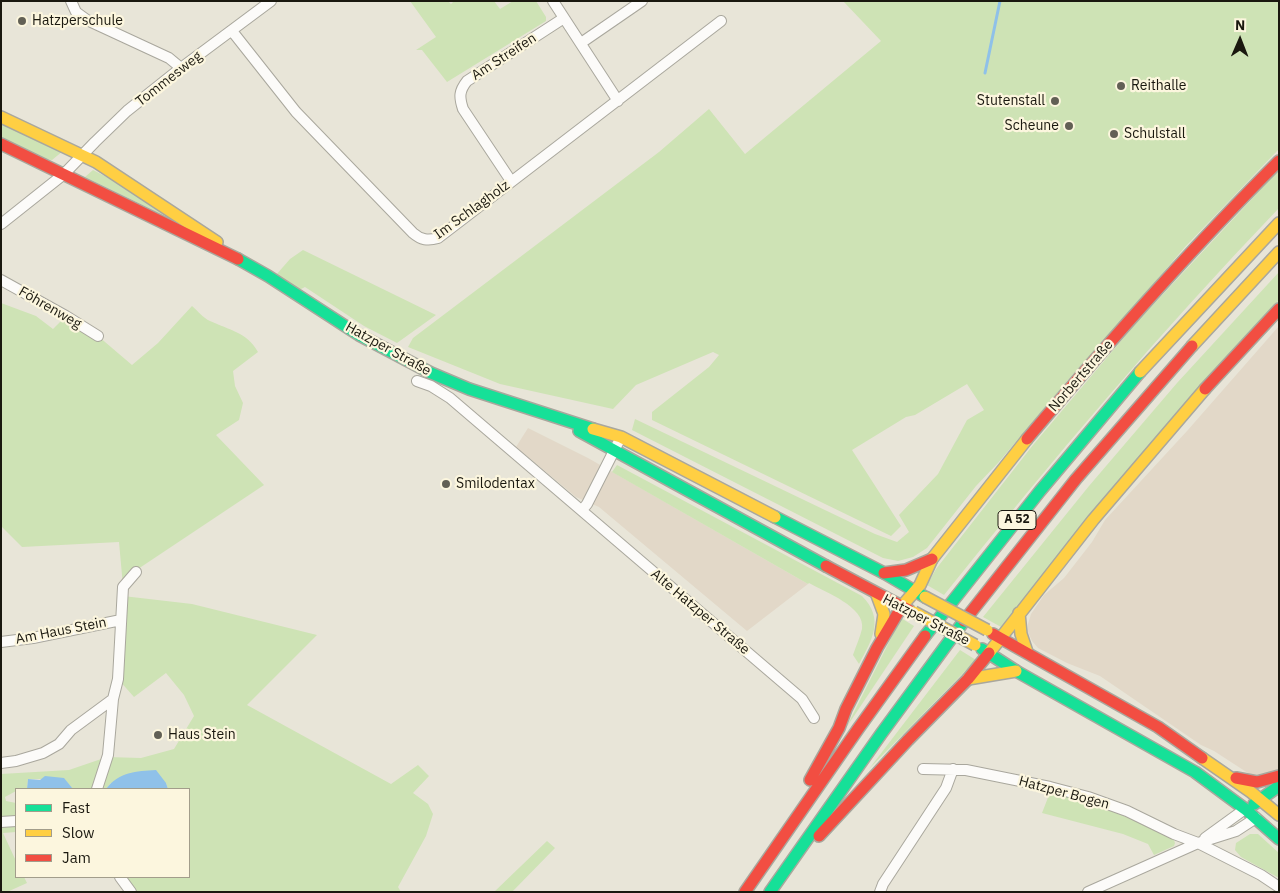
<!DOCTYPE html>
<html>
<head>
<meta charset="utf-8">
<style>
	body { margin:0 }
	#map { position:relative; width:1280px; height:893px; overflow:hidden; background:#e8e5d8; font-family:"IBM Plex Sans",sans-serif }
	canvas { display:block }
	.frame { position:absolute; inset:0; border:2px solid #1a180f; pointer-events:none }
	.legend { position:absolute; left:15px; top:788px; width:175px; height:90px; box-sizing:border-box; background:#fcf6de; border:1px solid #a29d8b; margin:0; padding:6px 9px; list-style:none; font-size:15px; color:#1a180f }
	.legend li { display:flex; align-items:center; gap:10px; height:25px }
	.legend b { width:25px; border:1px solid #a29d8b }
	.north { position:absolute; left:1215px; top:15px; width:50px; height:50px; -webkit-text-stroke:4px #fcf6de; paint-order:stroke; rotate:1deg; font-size:14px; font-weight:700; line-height:20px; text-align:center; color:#1a180f }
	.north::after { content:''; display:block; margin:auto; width:18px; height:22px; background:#1a180f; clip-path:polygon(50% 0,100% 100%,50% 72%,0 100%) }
</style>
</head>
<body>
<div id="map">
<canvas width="1280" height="893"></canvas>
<div class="frame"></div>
<ul class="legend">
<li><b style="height:6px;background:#16e098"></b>Fast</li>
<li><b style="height:6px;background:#ffcf43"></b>Slow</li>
<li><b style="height:6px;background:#f24e42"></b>Jam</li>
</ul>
<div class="north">N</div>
</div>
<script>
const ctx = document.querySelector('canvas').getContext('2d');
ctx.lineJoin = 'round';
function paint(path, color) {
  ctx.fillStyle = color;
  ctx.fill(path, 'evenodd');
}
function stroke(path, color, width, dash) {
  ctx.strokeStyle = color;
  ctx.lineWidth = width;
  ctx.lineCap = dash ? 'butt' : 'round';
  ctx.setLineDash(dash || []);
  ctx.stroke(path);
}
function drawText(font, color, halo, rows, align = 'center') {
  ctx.font = font + ' "IBM Plex Sans",sans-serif';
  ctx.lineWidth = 4.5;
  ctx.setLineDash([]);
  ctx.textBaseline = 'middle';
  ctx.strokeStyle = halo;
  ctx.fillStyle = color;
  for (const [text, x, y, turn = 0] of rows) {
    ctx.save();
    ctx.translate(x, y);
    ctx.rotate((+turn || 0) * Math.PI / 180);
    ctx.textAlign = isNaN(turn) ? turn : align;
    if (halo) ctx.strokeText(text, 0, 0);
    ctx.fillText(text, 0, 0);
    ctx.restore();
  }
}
paint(new Path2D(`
	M1279,326v443l-18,6h-10l-37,-24 -13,-6 -101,-69 -33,-13 -29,-15 -6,-7 -4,-9v-8l3,-10 13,-19 20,-17 28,-36 13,-22 82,-89z
	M528,428l60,30 220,126 -61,47 -148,-124 -23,-10 -60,-50z`), '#e2d8c8');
paint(new Path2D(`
	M410,1h38l3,3 3,-3h40l6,8 13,-8h23l10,16v4l-99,61 -25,-32h-6l20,-13z
	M843,1h436v148l-94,98 -53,62 -65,72 -69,82 -22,23 -49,62 -14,9 -15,4 -15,-3 -251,-128 3,-11 240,115 22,8 12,-10 -10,-17 39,-41 29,-54 17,-10 -17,-26 -52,31 -9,2 -54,33 49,76 -10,10 -239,-116v-8l57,-45 10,-12 -6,-3 -77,33 -23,24 -113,-25 -92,-37 5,-9 246,-186 50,-43 36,45 136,-113z
	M1,122l62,29 -11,9 -7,-1 -44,-21z
	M93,170l37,19 62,40 -107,-52z
	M1279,170v38c-119,124 -228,253 -335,387l-17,-10 9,-16 97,-124 104,-123z
	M303,250l133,65 -39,28 -33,-17 -59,-39 -6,3 -23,-15 14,-16z
	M1279,272v28l-89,97 -189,230 -18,-10 106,-131 88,-103z
	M1,303l35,13 17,13 12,-12 33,19 34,29 26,-22 34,-37c6,5 11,12 18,15 19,9 37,11 48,31l-25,19 2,15 8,17 -4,17 -23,15 48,50 -129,86 -12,15 -4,-44 -97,5 -21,-21z
	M617,465l245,131c23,23 10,44 -3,68l-6,-9c3,-9 7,-18 9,-26 4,-22 -37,-37 -53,-46l-1,1 -196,-112z
	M123,596l69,8 125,31 -70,70 144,79 27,-19 11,11 -16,17 15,11 5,10 -7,22 -28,51 3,5h-274l-13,-15h75v-88h-21l-2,-6h-55l-5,6h-33l-9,-10h-36l-1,10h-11v2l-11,6 1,4 10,2v29l-13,1 13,28v16h8l3,6 -20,9h-6v-118l68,-4 38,-13 34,1 33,-9 20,-33 -10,-21 -18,-22 -32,24 -16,-18z
	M901,618l13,8 -68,102z
	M960,650l16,10 -107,109z
	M1051,792l53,15 69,31 2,5 -1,3 -20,9 -6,-11 -25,-10 -81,-21 7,-18z
	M1250,834h8l21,19v25l-38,-21 -6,-7 1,-7z
	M547,841l8,7 -43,44h-18z`), '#cee3b5');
paint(new Path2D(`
	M156,770l10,13 2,6h-62c13,-17 30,-18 50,-19z
	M45,776l19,2 9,11h-46l1,-10 12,1z`), '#8fc1e9');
stroke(new Path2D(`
	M985,73l15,-72`), '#8fc1e9', 3);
const street = new Path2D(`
	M71,1l5,11 11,8 82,38 12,10
	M553,1l65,100
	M232,31l64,81 117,121c8,7 15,8 25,5l283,-217
	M581,43l61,-42
	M511,181l-48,-72c-4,-12 -4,-18 4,-28l97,-63
	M1,224l63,-50 31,-32 32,-31 54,-43 90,-67
	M1,280l65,36 32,20
	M417,381l14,5 19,12 352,301 12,19
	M582,510l5,-6 34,-67
	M1,642l32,-4 88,-18
	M1,763l15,-2 27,-8 16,-9 12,-14 42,-31
	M923,769l43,1 84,17 38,10 39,14 47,23 24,9 63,32 18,12
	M97,789l11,-34 5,-56 5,-20 5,-92 13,-15
	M1,822l15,-1
	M1205,838l40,-29
	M120,877l11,15
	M880,892l3,-8 63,-96 7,-19
	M1088,892l110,-49 38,-12 20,-13`);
const fast = new Path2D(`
	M238,259l30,17 91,59 72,38 38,16 124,40
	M579,431l247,135
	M775,517l109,56 41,24
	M925,636l115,-145 100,-119
	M982,649l34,22 179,101 50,37 34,30
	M1254,804l25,-18
	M770,892l111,-158 83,-113`);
const slow = new Path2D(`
	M1,117l95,45 121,80
	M1192,346l87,-94
	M1140,372l139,-149
	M593,429l28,8 154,80
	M877,595l7,19 -3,20
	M902,606l18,-21 12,-26 95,-120
	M1019,613l2,21 6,18
	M989,653l104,-133 112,-131
	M968,679l48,-8
	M1202,758l49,34 28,23`);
const jam = new Path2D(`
	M1,144l237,115
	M1205,389l74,-80
	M1027,439c81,-96 164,-190 252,-278
	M826,566l83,44
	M884,573l22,-3 26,-11
	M964,621l112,-142 116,-133
	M993,634l165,93 44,31
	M1236,778l21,4 22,-6
	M810,780l29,-52 7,-19 31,-61 25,-42
	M819,836l89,-96 60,-61 21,-26
	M745,892l113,-163 67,-93`);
stroke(street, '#a9a79d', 12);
stroke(fast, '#a9a79d', 14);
stroke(slow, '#a9a79d', 14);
stroke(jam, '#a9a79d', 14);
stroke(street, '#fcfbf9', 10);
stroke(fast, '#16e098', 11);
stroke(slow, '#ffcf43', 11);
stroke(jam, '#f24e42', 11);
const slowBridge = new Path2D(`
	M925,597l62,33
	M914,612l61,33`);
stroke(slowBridge, '#a9a79d', 14, []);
stroke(slowBridge, '#ffcf43', 11);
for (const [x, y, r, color] of [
	[22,21,5,"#626055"],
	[1121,86,5,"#626055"],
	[1055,101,5,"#626055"],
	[1069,126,5,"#626055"],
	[1114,134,5,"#626055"],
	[446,484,5,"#626055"],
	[158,735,5,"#626055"]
]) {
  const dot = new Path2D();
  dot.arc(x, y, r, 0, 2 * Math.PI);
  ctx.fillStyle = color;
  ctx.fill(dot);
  stroke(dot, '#fcf6de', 2);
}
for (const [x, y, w] of [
	[1017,520,38]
]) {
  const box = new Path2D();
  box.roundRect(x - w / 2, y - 9.5, w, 19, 4);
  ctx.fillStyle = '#fcf6de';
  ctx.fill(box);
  stroke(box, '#1a180f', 1);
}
drawText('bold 12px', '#1a180f', null, [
	["A 52",1017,520]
]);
drawText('14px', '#1a180f', '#fcf6de', [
	["Hatzperschule",32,21],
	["Reithalle",1131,86],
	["Stutenstall",1045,101,"right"],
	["Scheune",1059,126,"right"],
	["Schulstall",1124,134],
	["Smilodentax",456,484],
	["Haus Stein",168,735]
], 'left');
drawText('14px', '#1a180f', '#fcf6de', [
	["Am Streifen",504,57,-33],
	["Tommesweg",169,79,-38],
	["Im Schlagholz",472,210,-36],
	["Föhrenweg",50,308,30],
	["Hatzper Straße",388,349,29],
	["Norbertstraße",1081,376,-49],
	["Alte Hatzper Straße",700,612,40],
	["Hatzper Straße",926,620,27],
	["Am Haus Stein",61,631,-11],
	["Hatzper Bogen",1064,793,15]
]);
</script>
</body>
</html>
